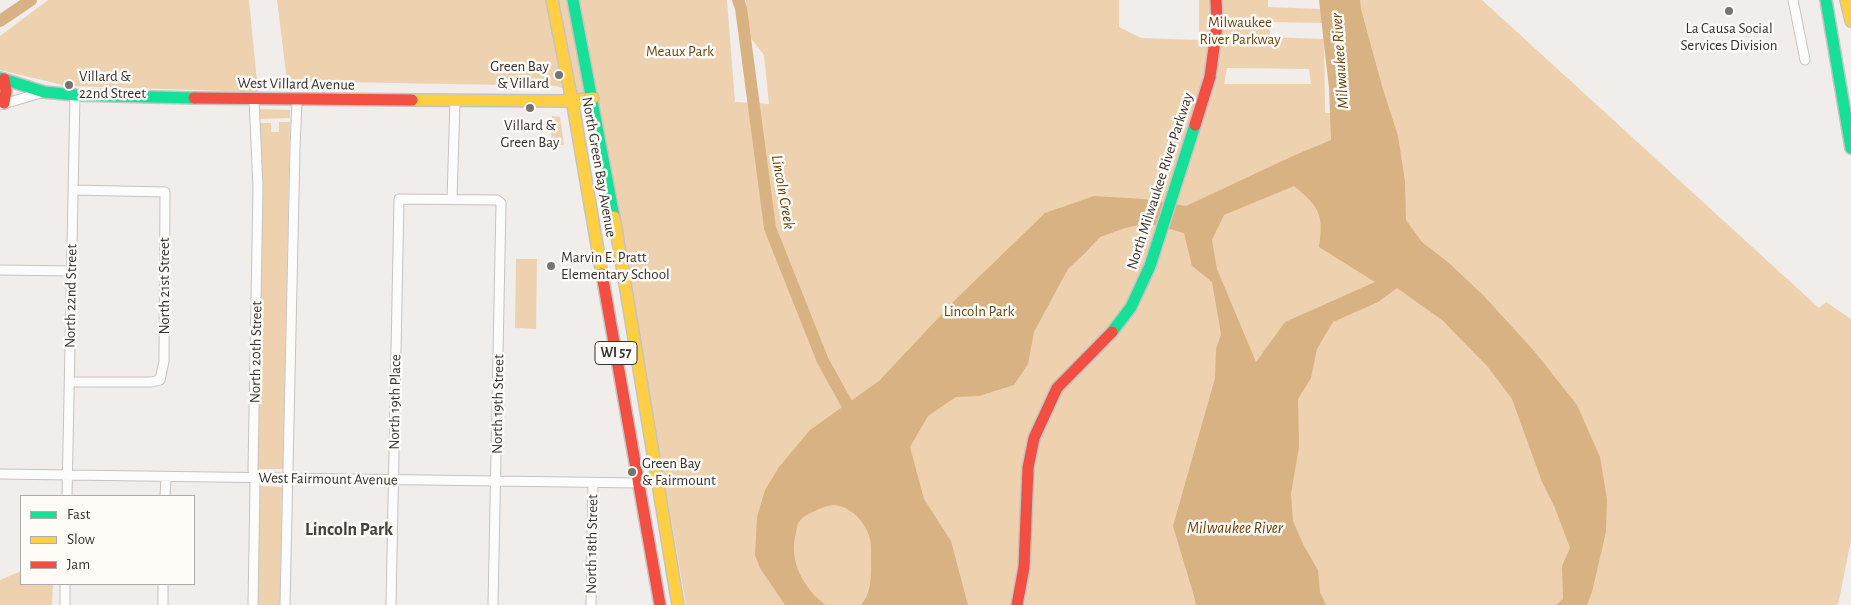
<!DOCTYPE html>
<html>
<head>
<meta charset="utf-8">
<style>
	body { margin:0 }
	#map { position:relative; width:1851px; height:605px; overflow:hidden; background:#f0edea; font-family:"Alegreya Sans",sans-serif }
	canvas { display:block }
	.legend { position:absolute; left:20px; top:495px; width:175px; height:90px; box-sizing:border-box; background:#fffbf7; border:1px solid #aeaba8; margin:0; padding:6px 9px; list-style:none; font-size:15px; color:#343331 }
	.legend li { display:flex; align-items:center; gap:10px; height:25px }
	.legend b { width:25px; border:1px solid #aeaba8 }
</style>
</head>
<body>
<div id="map">
<canvas width="1851" height="605"></canvas>
<ul class="legend">
<li><b style="height:6px;background:#16e098"></b>Fast</li>
<li><b style="height:6px;background:#ffcf43"></b>Slow</li>
<li><b style="height:6px;background:#f24e42"></b>Jam</li>
</ul>
</div>
<script>
const ctx = document.querySelector('canvas').getContext('2d');
ctx.lineJoin = 'round';
function paint(path, color) {
  ctx.fillStyle = color;
  ctx.fill(path, 'evenodd');
}
function stroke(path, color, width, dash) {
  ctx.strokeStyle = color;
  ctx.lineWidth = width;
  ctx.lineCap = dash ? 'butt' : 'round';
  ctx.setLineDash(dash || []);
  ctx.stroke(path);
}
function drawText(font, color, halo, rows, align = 'center') {
  ctx.font = font + ' "Alegreya Sans",sans-serif';
  ctx.lineWidth = 5;
  ctx.setLineDash([]);
  ctx.textBaseline = 'middle';
  ctx.strokeStyle = halo;
  ctx.fillStyle = color;
  for (const [text, x, y, turn = 0] of rows) {
    ctx.save();
    ctx.translate(x, y);
    ctx.rotate((+turn || 0) * Math.PI / 180);
    ctx.textAlign = isNaN(turn) ? turn : align;
    if (halo) ctx.strokeText(text, 0, 0);
    ctx.fillText(text, 0, 0);
    ctx.restore();
  }
}
paint(new Path2D(`
	M48,0h201l9,92 -191,-6 -67,-16v-34z
	M277,0h450l8,102 34,2 -5,-49 -15,-19 -3,-36h373v27l22,11 58,2v-40h69v7l53,2 1,14 -52,-1v15l54,2 1,74h7l2,-113h148l337,308 7,-6 25,17v221l-13,65h-1152l-88,-505 -42,-14 -269,-5zM1227,68l82,1 2,15h-87z
	M258,109l32,1v8l-31,1z
	M552,116l8,1 4,28h-13z
	M279,122h11l-7,341v6h-27l3,-346h12v9h8z
	M516,259h21l-1,70 -21,-1z
	M260,486l22,1 -2,118h-22z
	M21,571v13h32l-1,21h-52v-25z`), '#eed2b0');
paint(new Path2D(`
	M1319,0h41l1,9 21,77 16,50 7,45 1,39 16,22 27,21 35,33 51,56 42,53 23,52 7,42 -1,33 -14,60 -5,13h-31l7,-6 -1,-33 8,-18 -15,-40 -13,-26 -30,-83 -24,-32 -46,-47 -45,-32 -19,14 -45,20 -16,27 -6,29 -13,21 1,48 -8,47 2,27 11,25 14,24 2,22 6,13h-130l-2,-9 -21,-70 42,-148 1,-29 5,-15 -9,-52 -20,-16 -8,-33 -36,-10 -23,5 -25,9 -16,17 -16,15 -34,63 -6,32 -14,21 -35,11 -23,1 -28,19 -18,31 14,52 27,42 17,64h-107c12,-13 10,-35 10,-51 0,-5 0,-11 -1,-15 -3,-14 -16,-29 -30,-33 -8,-2 -18,1 -25,5 -5,2 -13,6 -16,11 -2,2 -2,7 -3,11 -8,26 7,56 30,72h-41l-25,-37 -5,-13 2,-38 8,-27 14,-23 31,-37 69,-49 76,-81 90,-87 49,-17 49,3 43,7 109,-51 36,-15 -2,-52zM1294,186c25,21 30,28 25,61l56,35 -90,40 -29,40 -39,-93 -5,-29 12,-25z`), '#d8b282');
stroke(new Path2D(`
	M738,0l3,8 29,220 53,133 31,56
	M0,21l31,-21`), '#d8b282', 12);
const street = new Path2D(`
	M1793,0l12,60
	M0,105l44,-13
	M452,199l3,-98
	M0,270l72,1
	M70,382h81l9,-2 4,-19 1,-169 -92,-2
	M0,474l638,9 18,-3
	M67,496l8,-401
	M165,496l1,-19
	M65,605v-21
	M163,605v-21
	M253,605l2,-120 -2,-15 5,-283 -4,-88
	M285,605l10,-457 2,-48
	M391,605l8,-406 98,1 4,3 -8,402
	M591,605l2,-122`);
const fast = new Path2D(`
	M573,0l41,217
	M1826,0l25,148
	M0,78l44,14 31,3 119,3
	M1112,332l19,-25 19,-41 45,-141`);
const slow = new Path2D(`
	M552,0l22,111 28,163
	M1846,0l5,21
	M412,100l160,1 21,-3
	M614,217l64,388`);
const jam = new Path2D(`
	M4,79l2,12 -2,12
	M194,98l218,2
	M1195,125l15,-48 7,-52 -1,-25
	M602,274l58,331
	M1017,605l7,-38 4,-99 6,-30 23,-50 55,-56`);
stroke(street, '#c6c3c1', 11);
stroke(fast, '#c6c3c1', 14);
stroke(slow, '#c6c3c1', 14);
stroke(jam, '#c6c3c1', 14);
stroke(street, '#fdfcfc', 9);
stroke(fast, '#16e098', 11);
stroke(slow, '#ffcf43', 11);
stroke(jam, '#f24e42', 11);
for (const [x, y, r, color] of [
	[1729,11,5,"#767472"],
	[559,75,5,"#767472"],
	[69,85,5,"#767472"],
	[530,108,5,"#767472"],
	[551,266,5,"#767472"],
	[632,472,5,"#767472"]
]) {
  const dot = new Path2D();
  dot.arc(x, y, r, 0, 2 * Math.PI);
  ctx.fillStyle = color;
  ctx.fill(dot);
  stroke(dot, '#fffbf7', 2);
}
for (const [x, y, w] of [
	[616,353,42]
]) {
  const box = new Path2D();
  box.roundRect(x - w / 2, y - 11.5, w, 23, 4);
  ctx.fillStyle = '#fffbf7';
  ctx.fill(box);
  stroke(box, '#343331', 1);
}
drawText('bold 14px', '#343331', null, [
	["WI 57",616,353]
]);
drawText('15px', '#6a4714', '#fffbf7', [
	["Milwaukee",1240,22],
	["River Parkway",1240,39],
	["Meaux Park",680,51],
	["Lincoln Park",979,311]
]);
drawText('15px', '#343331', '#fffbf7', [
	["La Causa Social",1729,28,"center"],
	["Services Division",1729,45,"center"],
	["Green Bay",549,66,"right"],
	["& Villard",549,83,"right"],
	["Villard &",79,76],
	["22nd Street",79,93],
	["Villard &",530,125,"center"],
	["Green Bay",530,142,"center"],
	["Marvin E. Pratt",561,257],
	["Elementary School",561,274],
	["Green Bay",642,463],
	["& Fairmount",642,480]
], 'left');
drawText('15px', '#343331', '#fffbf7', [
	["West Villard Avenue",296,84,1],
	["North Green Bay Avenue",599,167,80],
	["North Milwaukee River Parkway",1160,181,-72],
	["North 21st Street",164,286,-90],
	["North 22nd Street",71,296,-89],
	["North 20th Street",256,352,-89],
	["North 19th Place",395,402,-89],
	["North 19th Street",498,404,-89],
	["West Fairmount Avenue",328,479,1],
	["North 18th Street",592,544,-89]
]);
drawText('italic 16px', '#65420d', '#fffbf7', [
	["Milwaukee River",1340,61,-94],
	["Lincoln Creek",783,192,80],
	["Milwaukee River",1235,528]
]);
drawText('bold 18px', '#44413d', '#fffbf7', [
	["Lincoln Park",349,530]
]);
</script>
</body>
</html>
